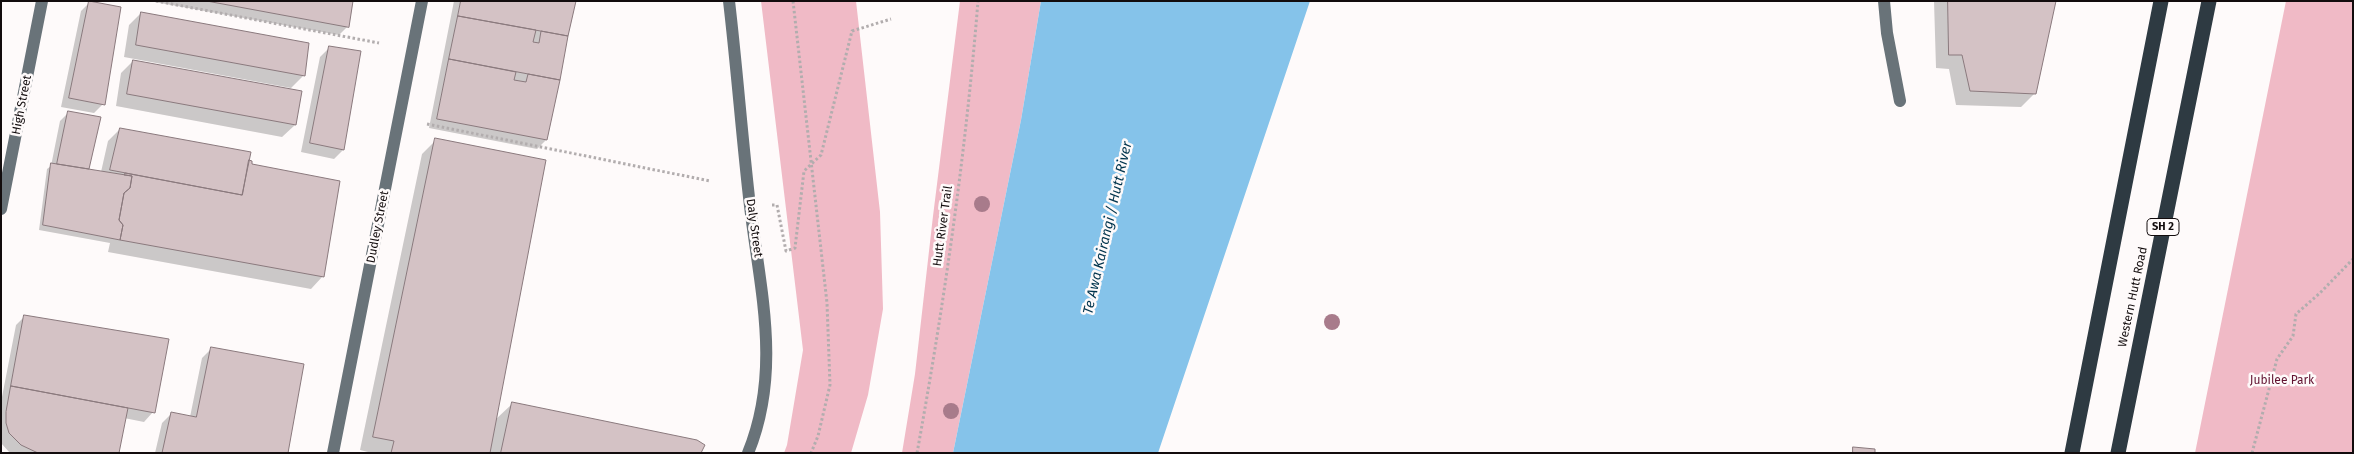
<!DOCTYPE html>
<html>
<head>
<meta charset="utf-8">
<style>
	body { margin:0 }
	#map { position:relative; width:2354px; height:454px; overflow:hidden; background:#fefafa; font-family:"Fira Sans",sans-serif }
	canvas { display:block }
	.frame { position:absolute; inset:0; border:2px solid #120c0d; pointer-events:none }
</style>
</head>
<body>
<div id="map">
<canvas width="2354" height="454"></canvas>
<div class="frame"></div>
</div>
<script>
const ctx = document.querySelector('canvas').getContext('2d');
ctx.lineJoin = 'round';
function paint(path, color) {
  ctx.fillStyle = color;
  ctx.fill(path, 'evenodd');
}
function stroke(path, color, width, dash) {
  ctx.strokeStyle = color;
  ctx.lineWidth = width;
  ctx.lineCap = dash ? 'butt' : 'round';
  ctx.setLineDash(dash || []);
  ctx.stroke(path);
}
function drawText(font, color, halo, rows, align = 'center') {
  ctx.font = font + ' "Fira Sans",sans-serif';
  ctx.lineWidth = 5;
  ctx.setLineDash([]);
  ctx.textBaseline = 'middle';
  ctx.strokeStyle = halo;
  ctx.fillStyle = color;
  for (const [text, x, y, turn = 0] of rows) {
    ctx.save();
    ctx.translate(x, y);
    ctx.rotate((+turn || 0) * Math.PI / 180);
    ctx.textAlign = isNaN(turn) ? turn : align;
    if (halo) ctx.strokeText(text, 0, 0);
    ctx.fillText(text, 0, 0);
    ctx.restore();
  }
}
paint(new Path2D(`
	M761,1h95l24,211 3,97 -15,86 -17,58h-67l3,-8 16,-95z
	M960,1h81l-20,119 -68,333h-51l13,-79 18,-158z
	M2286,1h67v452h-158z`), '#f0bac6');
paint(new Path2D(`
	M1041,1h269l-152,452h-205l68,-333z`), '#85c3ea');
paint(new Path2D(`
	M149,1h203l-4,25 -9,9z
	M454,1h121l-29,139 -9,9 -108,-21z
	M1934,1h121l-20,92 -14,14 -65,-2 -7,-36 -13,-1z
	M90,2l13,102 -9,9 -33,-6 20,-96z
	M141,13l162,63 -12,12 -167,-31 5,-32z
	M329,48l14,102 -9,9 -33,-7 19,-95z
	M133,61l162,64 -13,12 -166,-31 5,-33z
	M69,112l19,56 -1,2 14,2 7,-31 12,-12 128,32 75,115 -12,13 -203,-37 2,-9 -71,-13 8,-61 4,-3 9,-45z
	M436,140l59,280 17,-16 187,49h-327l-12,-3 62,-296z
	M25,316l128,96 -9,10 -20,-4 -6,35h-108l-9,-10v-41l15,-77z
	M211,349l75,104h-131l7,-30 9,-9 19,3 12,-59z`), '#0003');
const building = new Path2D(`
	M89,1l32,6 -16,98 -36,-7z
	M207,1h146l-4,26z
	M461,1h115l-8,35 -110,-20z
	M1948,1h108l-20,93 -66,-3 -8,-36h-13z
	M141,12l168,31 -4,33 -169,-31z
	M458,16l78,14 -3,12 6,1 2,-12 27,5 -8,44 -111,-21z
	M329,46l32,5 -17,99 -34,-7z
	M449,59l67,13 -2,8 12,2 2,-8 32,6 -13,60 -110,-21z
	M133,60l169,31 -6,34 -169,-31z
	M68,111l33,6 -12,52 -32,-5z
	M120,128l131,24 -9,43 -132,-25z
	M435,138l111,22 -56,293h-99l3,-12 -21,-4z
	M249,160l3,1v3l88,17 -16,96 -204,-37 3,-15 -4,-5 5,-27 6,-5 2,-12 -8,-1 1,-2 117,22z
	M51,163l81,13 -2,12 -6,5 -5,27 4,5 -3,15 -77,-15z
	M24,315l145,24 -14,74 -144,-27z
	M211,347l93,17 -16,89h-126l9,-41 25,5z
	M11,386l117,22 -9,45h-81l-17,-8 -12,-12 -3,-10v-11z
	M512,402l185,38 8,5 -4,8h-200z
	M1853,447l22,2v4h-22z`);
paint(building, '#d4c2c5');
stroke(building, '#8a797d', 1);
stroke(new Path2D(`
	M156,1l223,42
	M793,1l34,302 3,82 -12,51 -7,17
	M427,124l283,57
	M772,205h5l9,46 9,-3 9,-77 17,-16 31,-124 39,-12
	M917,453c27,-148 49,-302 61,-452
	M2252,453l25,-94 16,-23 3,-22 24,-21 33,-34`), '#b2adae', 3, [2.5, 2.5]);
stroke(new Path2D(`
	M729,1c8,68 13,137 21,205 10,84 32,164 -2,247
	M1884,1l3,32 13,68
	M1,209l41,-208
	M333,453l89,-452`), '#697379', 12);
stroke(new Path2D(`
	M2072,453l89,-452
	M2118,453l91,-452`), '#2e3a42', 15);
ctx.fillStyle = '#a87b8b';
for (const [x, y] of [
	[982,204],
	[1332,322],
	[951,411]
]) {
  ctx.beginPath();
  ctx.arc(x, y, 8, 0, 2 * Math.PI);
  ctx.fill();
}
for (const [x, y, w] of [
	[2163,227,32]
]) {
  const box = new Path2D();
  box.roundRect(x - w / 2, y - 8.5, w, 17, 4);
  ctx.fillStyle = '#fefafa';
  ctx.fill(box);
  stroke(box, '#120c0d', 1);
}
drawText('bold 11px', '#120c0d', null, [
	["SH 2",2163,227]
]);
drawText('12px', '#120c0d', '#fefafa', [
	["High Street",22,105,-79],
	["Hutt River Trail",943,226,-82],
	["Dudley Street",378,227,-79],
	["Daly Street",754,228,82],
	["Western Hutt Road",2133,297,-78]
]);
drawText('12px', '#621331', '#fefafa', [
	["Jubilee Park",2282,381]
]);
drawText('italic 14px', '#00344d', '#fefafa', [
	["Te Awa Kairangi / Hutt River",1108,228,-77]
]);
</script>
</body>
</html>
